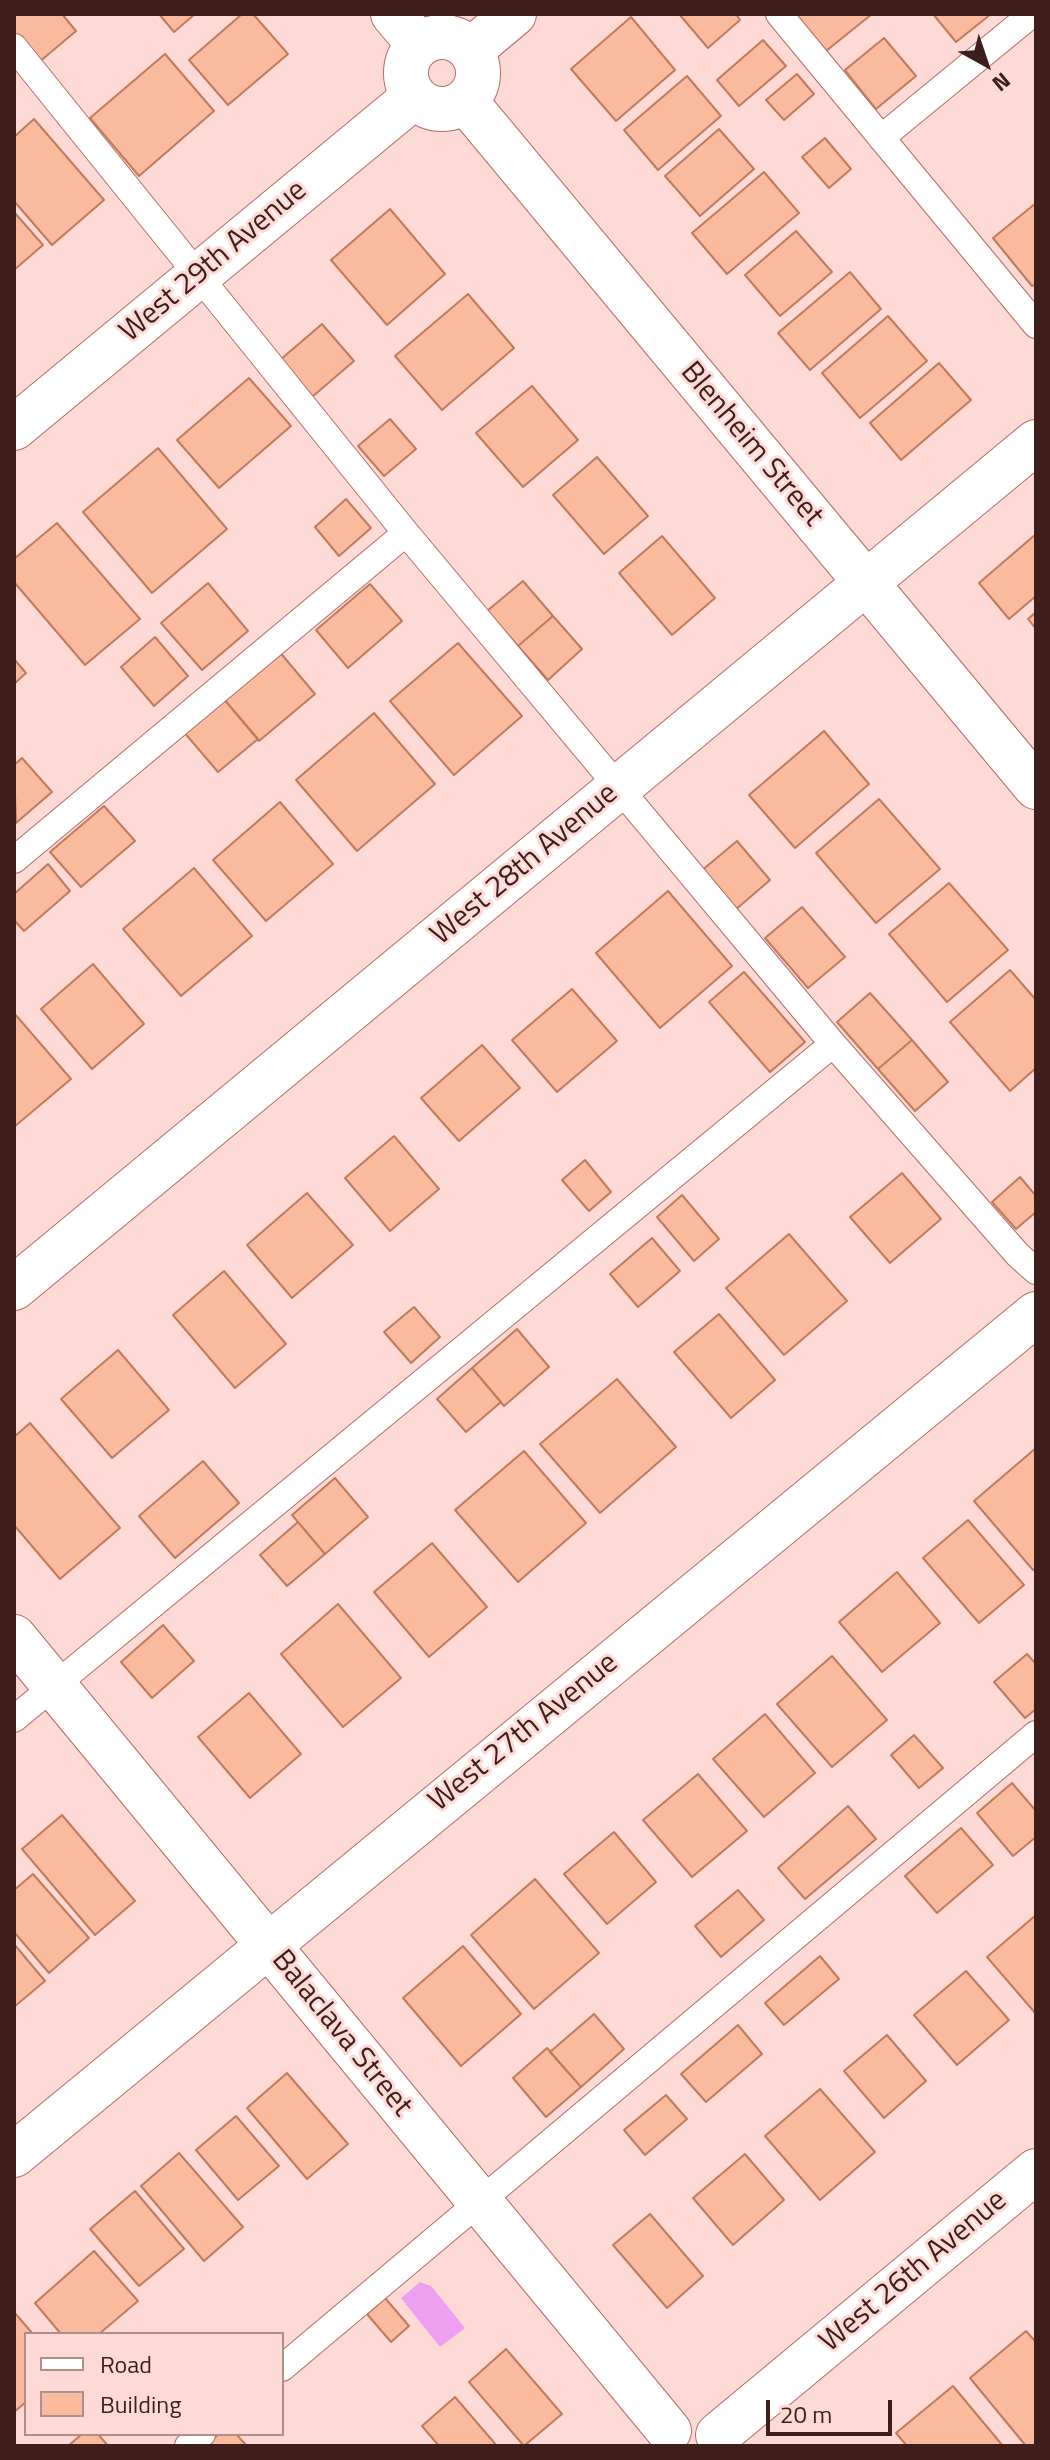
<!DOCTYPE html>
<html>
<head>
<meta charset="utf-8">
<style>
	body { margin:0 }
	#map { position:relative; width:1050px; height:2460px; overflow:hidden; background:#fddad6; font-family:"Titillium Web",sans-serif }
	canvas { display:block }
	.frame { position:absolute; inset:0; border:16px solid #3d1e1b; pointer-events:none }
	.legend { position:absolute; left:24px; top:2332px; width:260px; height:104px; box-sizing:border-box; background:#fddad6; border:2px solid #b08f8b; margin:0; padding:10px 14px; list-style:none; font-size:24px; color:#3d1e1b }
	.legend li { display:flex; align-items:center; gap:16px; height:40px }
	.legend b { width:40px; border:2px solid #b08f8b }
	.north { position:absolute; left:946px; top:24px; width:80px; height:80px; -webkit-text-stroke:6px #fddad6; paint-order:stroke; rotate:140deg; font-size:22px; font-weight:700; line-height:32px; text-align:center; color:#3d1e1b }
	.north::after { content:''; display:block; margin:auto; width:28px; height:36px; background:#3d1e1b; clip-path:polygon(50% 0,100% 100%,50% 72%,0 100%) }
	.scale { position:absolute; left:766px; top:2400px; width:126px; height:36px; box-sizing:border-box; border:4px solid #3d1e1b; border-top:0; padding-left:10px; font-size:24px; line-height:28px; white-space:nowrap; color:#3d1e1b; -webkit-text-stroke:6px #fddad6; paint-order:stroke }
</style>
</head>
<body>
<div id="map">
<canvas width="1050" height="2460"></canvas>
<div class="frame"></div>
<ul class="legend">
<li><b style="height:10px;background:#fff"></b>Road</li>
<li><b style="height:22px;background:#f9ba9d"></b>Building</li>
</ul>
<div class="north">N</div>
<div class="scale">20 m</div>
</div>
<script>
const ctx = document.querySelector('canvas').getContext('2d');
ctx.lineJoin = 'round';
function paint(path, color) {
  ctx.fillStyle = color;
  ctx.fill(path, 'evenodd');
}
function stroke(path, color, width, dash) {
  ctx.strokeStyle = color;
  ctx.lineWidth = width;
  ctx.lineCap = dash ? 'butt' : 'round';
  ctx.setLineDash(dash || []);
  ctx.stroke(path);
}
function drawText(font, color, halo, rows, align = 'center') {
  ctx.font = font + ' "Titillium Web",sans-serif';
  ctx.lineWidth = 6;
  ctx.setLineDash([]);
  ctx.textBaseline = 'middle';
  ctx.strokeStyle = halo;
  ctx.fillStyle = color;
  for (const [text, x, y, turn = 0] of rows) {
    ctx.save();
    ctx.translate(x, y);
    ctx.rotate((+turn || 0) * Math.PI / 180);
    ctx.textAlign = isNaN(turn) ? turn : align;
    if (halo) ctx.strokeText(text, 0, 0);
    ctx.fillText(text, 0, 0);
    ctx.restore();
  }
}
paint(new Path2D(`
	M420,2282l11,4 34,42 -25,19 -39,-49z`), '#ed9ff0');
const building = new Path2D(`
	M14,14h48l14,17 -38,32 -24,-28z
	M159,14h36l-21,18z
	M242,14h11l35,40 -60,51 -39,-45z
	M679,14h57l4,6 -32,28z
	M795,14h77l-46,37z
	M933,14h58l-35,28z
	M631,17l44,53 -59,51 -45,-52z
	M884,38l32,38 -40,33 -31,-39z
	M763,40l23,26 -47,40 -22,-26z
	M165,54l49,57 -75,65 -49,-58z
	M797,74l17,20 -30,26 -18,-20z
	M687,76l34,40 -63,54 -34,-40z
	M34,119l70,81 -52,45 -38,-44v-64z
	M719,129l35,40 -54,47 -35,-40z
	M825,138l26,31 -22,19 -27,-31z
	M764,172l35,41 -72,61 -35,-41z
	M1036,203v81l-4,2 -39,-48z
	M390,209l55,65 -58,51 -56,-65z
	M14,212l29,33 -29,25z
	M796,231l36,41 -52,44 -35,-41z
	M850,272l31,37 -71,61 -32,-37z
	M468,294l46,54 -72,62 -47,-54z
	M888,316l39,45 -67,57 -38,-45z
	M322,324l32,37 -42,36 -32,-37z
	M939,363l32,37 -70,60 -31,-37z
	M249,378l42,48 -72,62 -42,-48z
	M532,386l46,54 -55,47 -47,-54z
	M390,419l26,30 -32,27 -26,-30z
	M158,448l69,81 -75,64 -69,-81z
	M597,457l51,59 -44,38 -51,-59z
	M346,499l25,29 -32,28 -24,-29z
	M57,523l83,96 -55,46 -71,-83v-23z
	M1036,534v62l-27,23 -30,-36z
	M662,536l53,62 -43,37 -53,-62z
	M523,581l30,35 -35,30 -31,-35z
	M208,583l40,48 -46,39 -41,-47z
	M370,584l32,37 -54,47 -32,-38z
	M1036,612v17l-8,-10z
	M553,616l29,33 -34,31 -30,-34z
	M155,637l33,39 -34,30 -33,-39z
	M458,643l64,73 -68,59 -64,-74z
	M278,650l37,44 -56,47 -36,-43z
	M14,659l12,14 -12,11z
	M223,698l35,41 -40,33 -35,-41z
	M374,713l61,71 -78,67 -61,-71z
	M824,731l45,53 -74,64 -46,-53z
	M22,758l30,34 -36,31 -2,-58z
	M879,799l61,70 -64,54 -60,-70z
	M280,802l53,62 -67,57 -53,-61z
	M104,806l31,35 -54,46 -31,-35z
	M737,841l33,39 -36,31 -34,-39z
	M48,864l22,27 -46,40 -10,-11v-26z
	M194,868l58,68 -71,60 -58,-67z
	M949,883l59,67 -61,52 -58,-68z
	M668,891l64,75 -72,62 -64,-75z
	M802,907l43,50 -37,31 -43,-50z
	M93,964l51,60 -52,45 -51,-60z
	M1010,970l26,30v68l-26,23 -60,-69z
	M744,972l61,70 -35,30 -61,-70z
	M572,989l45,52 -60,51 -45,-52z
	M870,993l42,47 -34,29 -41,-47z
	M14,1013l57,66 -57,48z
	M912,1040l36,42 -33,29 -37,-42z
	M482,1045l38,43 -61,53 -38,-43z
	M394,1136l45,53 -49,42 -45,-53z
	M585,1160l26,32 -22,19 -27,-31z
	M902,1173l39,46 -51,44 -40,-46z
	M1020,1177l16,19v16l-20,17 -24,-27z
	M307,1193l46,52 -61,53 -45,-53z
	M682,1195l37,44 -25,22 -37,-44z
	M789,1234l58,67 -63,54 -58,-67z
	M652,1238l28,33 -42,36 -28,-33z
	M224,1271l62,73 -51,44 -62,-73z
	M414,1307l26,30 -29,26 -27,-31z
	M719,1314l56,66 -44,38 -57,-66z
	M517,1329l32,38 -45,39 -32,-38z
	M118,1350l51,60 -57,48 -51,-59z
	M472,1368l29,34 -35,30 -29,-33z
	M617,1379l59,68 -76,66 -60,-69z
	M30,1423l90,105 -60,51 -46,-54v-88z
	M1036,1448v120l-3,2 -59,-69z
	M524,1451l62,72 -68,59 -63,-72z
	M203,1461l36,42 -64,55 -36,-42z
	M335,1478l33,39 -43,37 -33,-39z
	M968,1520l56,65 -45,38 -56,-65z
	M298,1522l27,32 -38,32 -27,-31z
	M432,1543l55,64 -58,50 -55,-65z
	M897,1572l43,51 -58,49 -43,-50z
	M338,1604l63,74 -58,49 -62,-73z
	M163,1625l31,36 -42,37 -31,-36z
	M1027,1654l9,10v45l-11,9 -31,-36z
	M832,1656l55,64 -55,47 -55,-63z
	M249,1693l52,61 -51,44 -52,-61z
	M765,1714l50,59 -51,44 -51,-58z
	M914,1735l29,33 -24,20 -28,-33z
	M698,1774l49,57 -55,46 -49,-57z
	M1012,1783l24,28v26l-23,19 -36,-43z
	M848,1806l28,33 -71,60 -27,-31z
	M62,1815l73,86 -40,34 -73,-86z
	M961,1828l32,37 -56,48 -32,-37z
	M614,1832l42,50 -49,42 -43,-50z
	M33,1874l56,64 -40,35 -35,-41v-42z
	M535,1879l64,74 -65,56 -63,-74z
	M738,1890l26,30 -43,37 -26,-31z
	M1036,1915v99l-49,-57z
	M14,1944l31,37 -31,26z
	M463,1946l58,68 -60,52 -58,-68z
	M820,1956l19,23 -55,46 -19,-22z
	M966,1971l43,49 -52,45 -43,-50z
	M594,2014l30,35 -43,38 -31,-35z
	M738,2025l24,29 -56,48 -25,-28z
	M887,2035l39,46 -42,37 -40,-47z
	M547,2048l34,39 -35,30 -33,-39z
	M287,2073l61,71 -41,35 -60,-71z
	M820,2089l55,63 -55,48 -55,-64z
	M666,2095l21,24 -42,36 -21,-25z
	M236,2116l43,50 -41,34 -42,-50z
	M179,2153l64,74 -39,34 -63,-75z
	M745,2154l39,46 -51,45 -40,-47z
	M135,2191l49,58 -45,37 -49,-57z
	M650,2214l53,62 -36,32 -54,-63z
	M94,2251l44,50 -39,33h-38l-26,-31z
	M385,2298l24,28 -18,16 -24,-28z
	M14,2312l19,22h-7v68l-12,10z
	M1026,2331l10,11v104h-10l-56,-68z
	M506,2349l56,65 -38,32 -55,-64z
	M953,2386l50,60h-96l-11,-13z
	M455,2397l42,49h-58l-17,-20z
	M82,2434h16l10,12h-40z
	M219,2434h17l11,12h-42z`);
paint(building, '#f9ba9d');
stroke(building, '#c17b5a', 2);
const service = new Path2D(`
	M779,14l257,311
	M14,47l392,486 427,511 185,211 18,16
	M881,138l151,-124
	M14,860l392,-327
	M14,1719l819,-675
	M282,2368l754,-634
	M188,2446l14,-12`);
const minor = new Path2D(`
	M471,50l43,-36
	M14,428l400,-331
	M14,1288l1022,-846
	M14,1637l655,794
	M14,2155l1022,-841
	M718,2435l318,-264`);
const tertiary = new Path2D(`
	M393,14l26,31
	M406 73a36 36 0 1 1 72 0a36 36 0 1 1-72 0Z
	M466,102l570,685`);
stroke(service, '#b76a64', 28);
stroke(minor, '#b76a64', 46);
stroke(tertiary, '#b76a64', 46);
stroke(service, '#fff', 26);
stroke(minor, '#fff', 44);
stroke(tertiary, '#fff', 44);
drawText('30px', '#3d1e1b', '#fddad6', [
	["West 29th Avenue",214,262,-40],
	["Blenheim Street",751,445,50],
	["West 28th Avenue",525,865,-40],
	["West 27th Avenue",524,1733,-39],
	["Balaclava Street",341,2034,51],
	["West 26th Avenue",914,2272,-40]
]);
</script>
</body>
</html>
